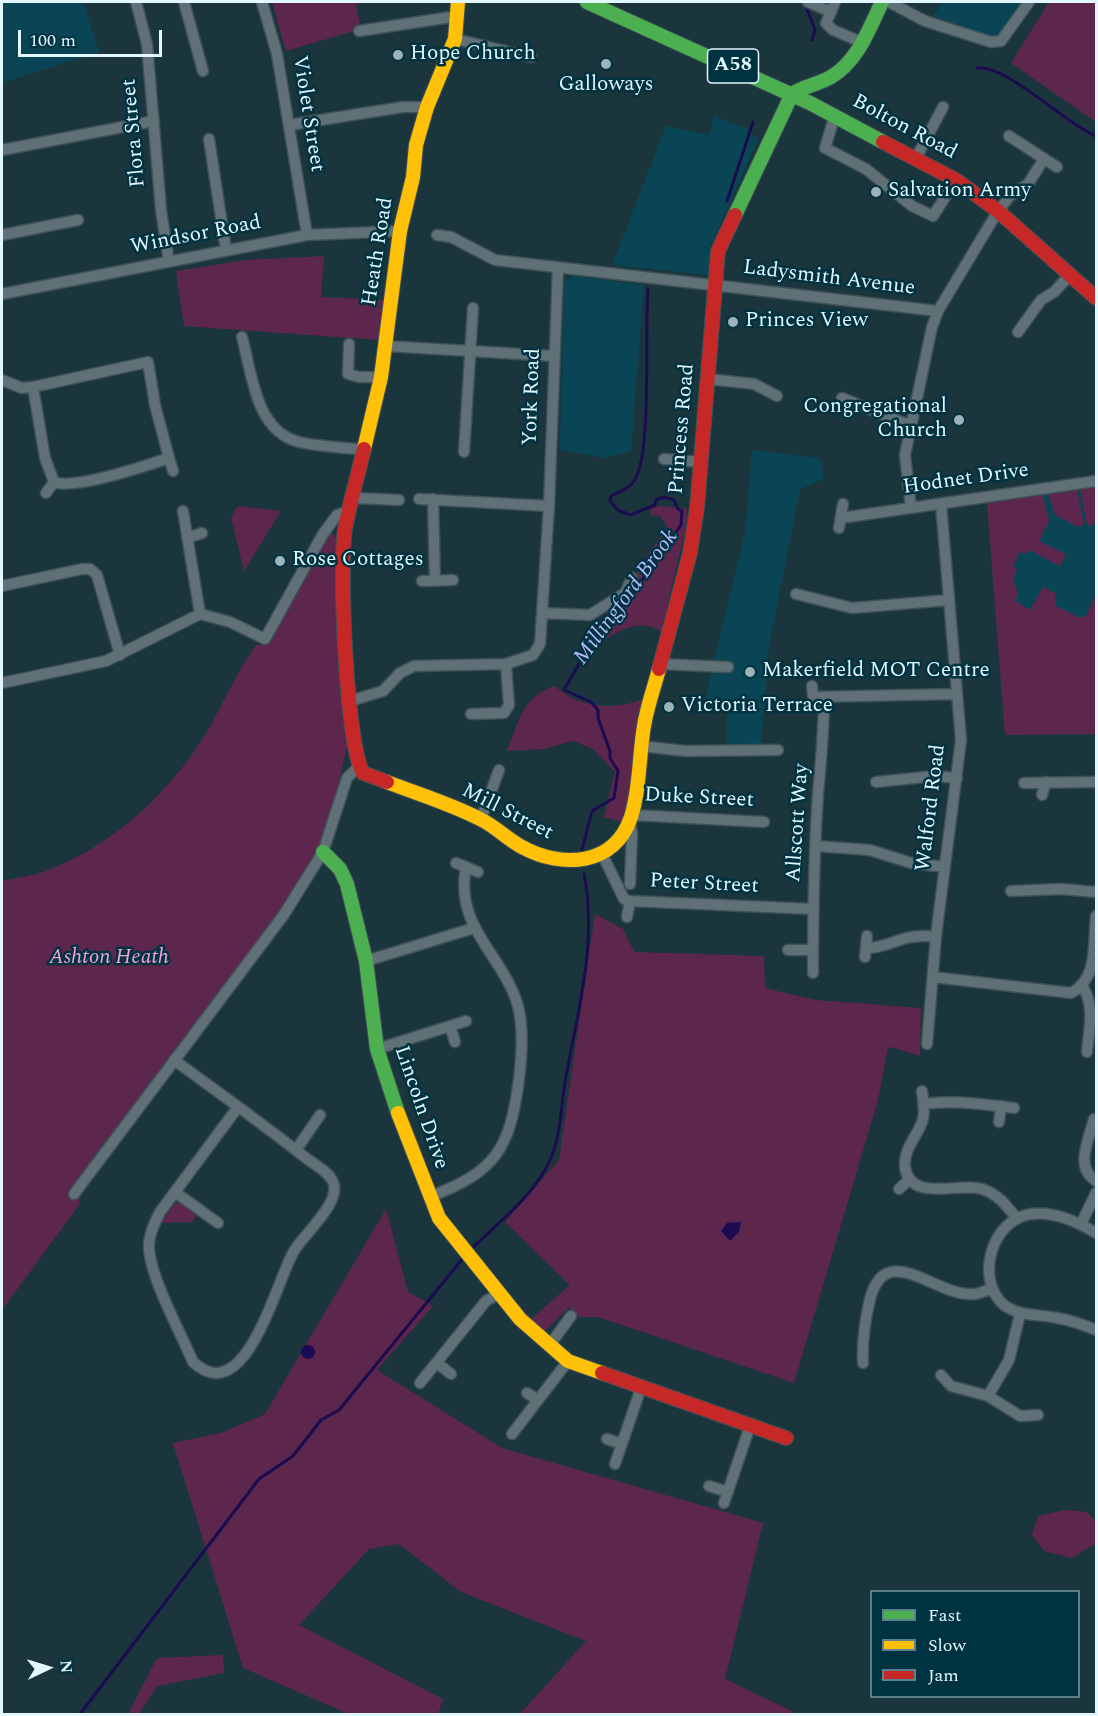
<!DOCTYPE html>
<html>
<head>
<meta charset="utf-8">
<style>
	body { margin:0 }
	#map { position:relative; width:1098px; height:1716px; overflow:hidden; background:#1b353d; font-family:Spectral,serif }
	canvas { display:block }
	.frame { position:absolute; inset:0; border:3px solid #e3f7fe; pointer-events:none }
	.legend { position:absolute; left:870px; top:1590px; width:210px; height:108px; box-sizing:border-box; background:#003341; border:2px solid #5b818d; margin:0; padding:8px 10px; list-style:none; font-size:18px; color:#e3f7fe }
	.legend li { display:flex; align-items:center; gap:12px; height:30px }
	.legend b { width:30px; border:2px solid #5b818d }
	.north { position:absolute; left:18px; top:1638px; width:60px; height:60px; -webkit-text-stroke:4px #003341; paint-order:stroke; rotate:86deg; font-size:16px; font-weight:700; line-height:24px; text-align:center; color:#e3f7fe }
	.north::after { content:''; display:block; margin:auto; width:21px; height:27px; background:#e3f7fe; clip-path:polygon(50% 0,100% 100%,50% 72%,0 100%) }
	.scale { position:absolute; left:18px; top:30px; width:144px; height:27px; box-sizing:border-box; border:3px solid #e3f7fe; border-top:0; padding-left:8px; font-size:18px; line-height:21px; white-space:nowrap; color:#e3f7fe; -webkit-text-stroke:4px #003341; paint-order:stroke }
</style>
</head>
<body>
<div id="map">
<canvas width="1098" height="1716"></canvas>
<div class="frame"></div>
<ul class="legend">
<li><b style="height:8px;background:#4caf50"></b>Fast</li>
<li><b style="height:8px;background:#ffc107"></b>Slow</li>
<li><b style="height:8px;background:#c62828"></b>Jam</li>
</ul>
<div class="north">N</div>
<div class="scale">100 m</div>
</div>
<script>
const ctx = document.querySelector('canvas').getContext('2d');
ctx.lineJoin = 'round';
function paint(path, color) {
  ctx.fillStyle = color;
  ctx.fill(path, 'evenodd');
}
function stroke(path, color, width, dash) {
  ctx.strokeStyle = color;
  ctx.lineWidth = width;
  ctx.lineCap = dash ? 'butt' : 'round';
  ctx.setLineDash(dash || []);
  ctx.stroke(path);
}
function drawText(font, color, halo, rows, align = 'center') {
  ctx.font = font + ' Spectral,serif';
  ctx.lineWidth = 5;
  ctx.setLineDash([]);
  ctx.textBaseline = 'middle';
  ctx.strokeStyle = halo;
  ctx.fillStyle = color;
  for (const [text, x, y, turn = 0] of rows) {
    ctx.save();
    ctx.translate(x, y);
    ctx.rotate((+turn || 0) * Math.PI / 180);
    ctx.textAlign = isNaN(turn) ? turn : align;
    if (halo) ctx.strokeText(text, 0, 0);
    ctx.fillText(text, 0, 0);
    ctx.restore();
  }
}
paint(new Path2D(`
	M2,2h81l16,50 -97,31z
	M942,2h93l-27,40 -74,-26z
	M715,116l38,15 -2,4 8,3 -49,109 -2,28 -96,-10 54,-139 43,9z
	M573,276l71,9 -13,166 -26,7 -45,-8 4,-168z
	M752,450l68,8 4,21 -24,10 -31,158 -8,100 -34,-1v-36l-24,-2 42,-176z
	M1096,487v247l-91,1 -18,-232z`), '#0a4556');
paint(new Path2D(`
	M272,2h95l-11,2 5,25 -75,22z
	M1049,2h47v120l-85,-59z
	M324,256l-3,41 64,3 -5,40 -196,-14 -8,-55 70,-11z
	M1096,487v38l-4,-2 -2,4 -3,-2 -7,-35z
	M1077,490l7,34 -6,3 -23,-12 -7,-21z
	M1043,495l6,26 -10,20 27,13 -6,12 -31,-16 -3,4 -6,-2 -7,14 4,3 -4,10 5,15 -3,7 15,9 13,-23 12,6 1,13 24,12 6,-2 10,-22v140l-91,1 -18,-232z
	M238,506l43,5 -37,60 -13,-54z
	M660,506l27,3 -1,18 -25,104c-23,-13 -41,0 -62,12l-16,-5 48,-50 9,-23 28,-38 -8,-11 -10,-1 2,-7z
	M332,533l6,7 9,206 -17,74 -13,34 -53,79 -97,126 -86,122 -2,24 -77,105v-429c14,-3 30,-5 44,-10 69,-26 129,-83 165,-146 15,-28 27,-54 45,-80h10l61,-110z
	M555,686c24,23 62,25 90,12l-19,125 -22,-6 11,-45 -22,-23 -20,-8 -30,8 -36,2c12,-29 15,-55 48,-65z
	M595,914l28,15 11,23 130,4 1,32 50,12 106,8 -1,48 -29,-9 -3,1 -10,52 -84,283 -196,-66h-19l-10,-10 -25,25 -13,-13 39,-34 -65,-63 54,-62z
	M181,1201l16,13 -5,8 -31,1 13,-19z
	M386,1209l22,83 25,14 -56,64 125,78 261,75 -38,156 69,33 -1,2h-273l66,-73 -125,-49 -62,-48 -30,5 -70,76 144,74 -5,15h-89l-106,-46 -70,-225 48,-10 44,-19z
	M1065,1510l22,2 9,10v21l-24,15 -28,-7 -12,-16 6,-19z
	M223,1655l1,18 -67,13 -18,28h-11l29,-56z`), '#5d274d');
paint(new Path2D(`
	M741,1222l-2,10 -9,9 -9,-10 6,-8z
	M301 1352a7 7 0 1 1 14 0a7 7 0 1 1-14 0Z`), '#1b0b50');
stroke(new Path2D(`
	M806,6l9,24 -3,10
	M977,68c29,-4 90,57 119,68
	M727,201l26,-79
	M626,594h6l49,-69 1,-14 -4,-2 -4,-9 -10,-3 -8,3 -1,5 -25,10 -12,-5 -8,-9 1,-5c8,-5 17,-6 23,-15 19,-28 10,-151 14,-192
	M582,850l10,-39 22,-13 4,-27 -8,-13v-7l-12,-33v-8l-7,-8 -27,-12 26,-45 14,-14 19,-32
	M470,1250c28,-27 66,-56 81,-92 10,-24 10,-51 14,-76 12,-69 33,-138 19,-208
	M80,1714l179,-235 34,-23 28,-36 18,-10 125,-153`), '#1b0b50', 3);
const street = new Path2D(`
	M136,2l11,42 14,166 8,52
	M184,2l19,69
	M262,2l15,52 30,181
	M808,2l23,10
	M835,2l-9,21 7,7 28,12
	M889,2l36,19 66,21 10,-1 28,-39
	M359,31l99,-15
	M455,39l76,18
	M835,115l-10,33 41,21 46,37 21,10 23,-36
	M289,125l114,-18h24
	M1009,136l48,31
	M209,139l17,111
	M2,150l152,-29
	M916,158l27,-51
	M2,235l76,-15
	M437,235l14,2 44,23 443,51
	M2,294l305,-59 93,-4
	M1018,332l23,-32 13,-8 16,-17
	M242,337c10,36 13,94 57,105 21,5 44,5 66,8
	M349,344l-1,30 11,3h22
	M386,346l168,10
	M708,379l46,5 23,12
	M2,380l20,8 11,-1 115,-25 7,43 14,53c-24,8 -94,32 -115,24l-9,-24 -12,-71
	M842,398l69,28
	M464,452l9,-144
	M169,458l4,13
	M664,459l37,3
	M46,493l8,-11
	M354,498l45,2
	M419,499l130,7
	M433,499l2,82
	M911,508l-6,-53 27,-128 6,-16 60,-100 12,-15 18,-12 16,-25
	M183,511l17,103
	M841,518l255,-37
	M839,528l4,-24
	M187,538l15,-5
	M422,581l31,-1
	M2,586l80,-17h8l7,6 23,80
	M796,594l56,14 97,-8
	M542,613l48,2 35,-22 7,-15
	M660,664l68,3
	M2,683l104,-22 94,-47 30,8 35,17 58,-105 14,-19 12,-4
	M812,686l1,11 143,-3
	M350,701l33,-10 17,-18 14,-7 92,-2 27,-9 7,-11 9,-138 9,-239
	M471,714l33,-1 5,-8 -3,-41
	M641,746l44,5 93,-1
	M876,782l59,-6 22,2
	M1024,783l72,-1
	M1042,795l4,-13
	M632,815l132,7
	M481,819l18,-49
	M816,846l54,4 41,13 34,4
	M602,854l22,45 6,2 183,8
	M466,867l12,5
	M630,884l2,-51 -2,-10
	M1011,891l50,-2 35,3
	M627,917l3,-16
	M866,948c16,0 23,-5 37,-9 11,-4 22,-3 33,-3
	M788,950h25
	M865,957l2,-21
	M366,961l108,-33
	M813,973c0,-60 1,-120 5,-179 3,-33 6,-64 6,-97
	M933,977l138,16c27,-14 22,-47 25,-77
	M1083,987c12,20 6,42 4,65
	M450,1026l5,16
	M927,1044l9,-108 25,-196 -20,-236
	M377,1049l89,-28
	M174,1060c44,32 89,64 132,98 8,6 23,14 27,24 9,20 -29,52 -39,69 -18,30 -48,160 -101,111 -12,-29 -46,-90 -44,-119 1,-11 6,-21 11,-31l78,-105
	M922,1091c1,9 3,20 1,28 -4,16 -20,29 -18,48 5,36 55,15 77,22 16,5 25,17 35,30
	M923,1104c31,-4 60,0 91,4
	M1094,1119c-5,21 -20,48 2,62
	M999,1122l2,-16
	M296,1150l24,-35
	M899,1189l11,-10
	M175,1192l43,31
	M74,1194l209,-278 40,-64 24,-74 12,-12
	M429,1197c67,-25 81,-48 90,-118 3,-24 5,-50 -1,-73 -15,-52 -64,-78 -52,-139l-10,-4
	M1081,1224l15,-31
	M1096,1233c-18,-11 -42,-22 -65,-19 -39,5 -57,65 -27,91 16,12 35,9 53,13 13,2 27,7 39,12
	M549,1346l22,-30
	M437,1363l14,11
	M863,1363c-1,-21 2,-43 7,-64 16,-61 67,-1 104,-5 6,0 12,-4 18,-5
	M941,1375l10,11 37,10 32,20 18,-1
	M420,1383l66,-82 14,-8
	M527,1393l11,7
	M988,1396l21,-36 11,-46
	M512,1434l56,-73
	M607,1439l15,5
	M615,1464l26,-76
	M709,1486l19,6
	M724,1503l26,-77`);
const fast = new Path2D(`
	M587,2l223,101 73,39
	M792,94c12,-8 27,-10 39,-17 27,-16 38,-48 51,-75
	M735,215l57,-121
	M323,852l17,17 7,15 19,77 11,88 21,64`);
const slow = new Path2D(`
	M364,449l17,-72 19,-146 13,-54 3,-32 11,-38 28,-68 3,-37
	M387,782c31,12 64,22 93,37 15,7 27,20 42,28 40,22 93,19 109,-30 9,-28 8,-62 13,-91 3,-19 10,-38 15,-57
	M398,1113l41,105 81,101 48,42 34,12`);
const jam = new Path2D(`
	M883,142l73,38 42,31 98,87
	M364,449c-6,26 -14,53 -19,80 -6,38 1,214 18,244l24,9
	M659,669l31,-116 7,-45 21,-257 17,-36
	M602,1373l184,65`);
stroke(street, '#3d5156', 13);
stroke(fast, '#3d5156', 16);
stroke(slow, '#3d5156', 16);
stroke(jam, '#3d5156', 16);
stroke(street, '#5f7077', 10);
stroke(fast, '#4caf50', 14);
stroke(slow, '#ffc107', 14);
stroke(jam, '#c62828', 14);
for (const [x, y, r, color] of [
	[398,55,6,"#9db3ba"],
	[606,64,6,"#9db3ba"],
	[876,192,6,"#9db3ba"],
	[733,322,6,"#9db3ba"],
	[959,420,6,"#9db3ba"],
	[280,561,6,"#9db3ba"],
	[750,672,6,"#9db3ba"],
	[669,707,6,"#9db3ba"]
]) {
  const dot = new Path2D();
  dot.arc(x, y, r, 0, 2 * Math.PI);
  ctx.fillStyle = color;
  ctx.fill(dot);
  stroke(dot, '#003341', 2);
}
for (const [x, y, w] of [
	[733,66,51]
]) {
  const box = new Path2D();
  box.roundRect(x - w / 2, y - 17, w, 34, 4.5);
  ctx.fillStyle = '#003341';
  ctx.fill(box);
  stroke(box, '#e3f7fe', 1.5);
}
drawText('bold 20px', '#e3f7fe', null, [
	["A58",733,66]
]);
drawText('21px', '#e3f7fe', '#003341', [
	["Hope Church",410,55],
	["Galloways",606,86,"center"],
	["Salvation Army",888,192],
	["Princes View",745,322],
	["Congregational",947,408,"right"],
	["Church",947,432,"right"],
	["Rose Cottages",292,561],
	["Makerfield MOT Centre",762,672],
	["Victoria Terrace",681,707]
], 'left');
drawText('21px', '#e3f7fe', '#003341', [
	["Violet Street",307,114,81],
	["Bolton Road",904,128,28],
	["Flora Street",135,133,-95],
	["Windsor Road",196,236,-11],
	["Heath Road",379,252,-81],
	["Ladysmith Avenue",829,279,7],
	["York Road",533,397,-88],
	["Princess Road",683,429,-85],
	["Hodnet Drive",966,480,-8],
	["Duke Street",699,799,3],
	["Walford Road",932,808,-83],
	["Mill Street",507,813,27],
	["Allscott Way",799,823,-86],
	["Peter Street",704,885,3],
	["Lincoln Drive",420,1108,71]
]);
drawText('italic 21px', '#f7a0d4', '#003341', [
	["Ashton Heath",109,959]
]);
drawText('italic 22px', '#b8bafa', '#003341', [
	["Millingford Brook",627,598,-54]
]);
</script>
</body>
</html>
